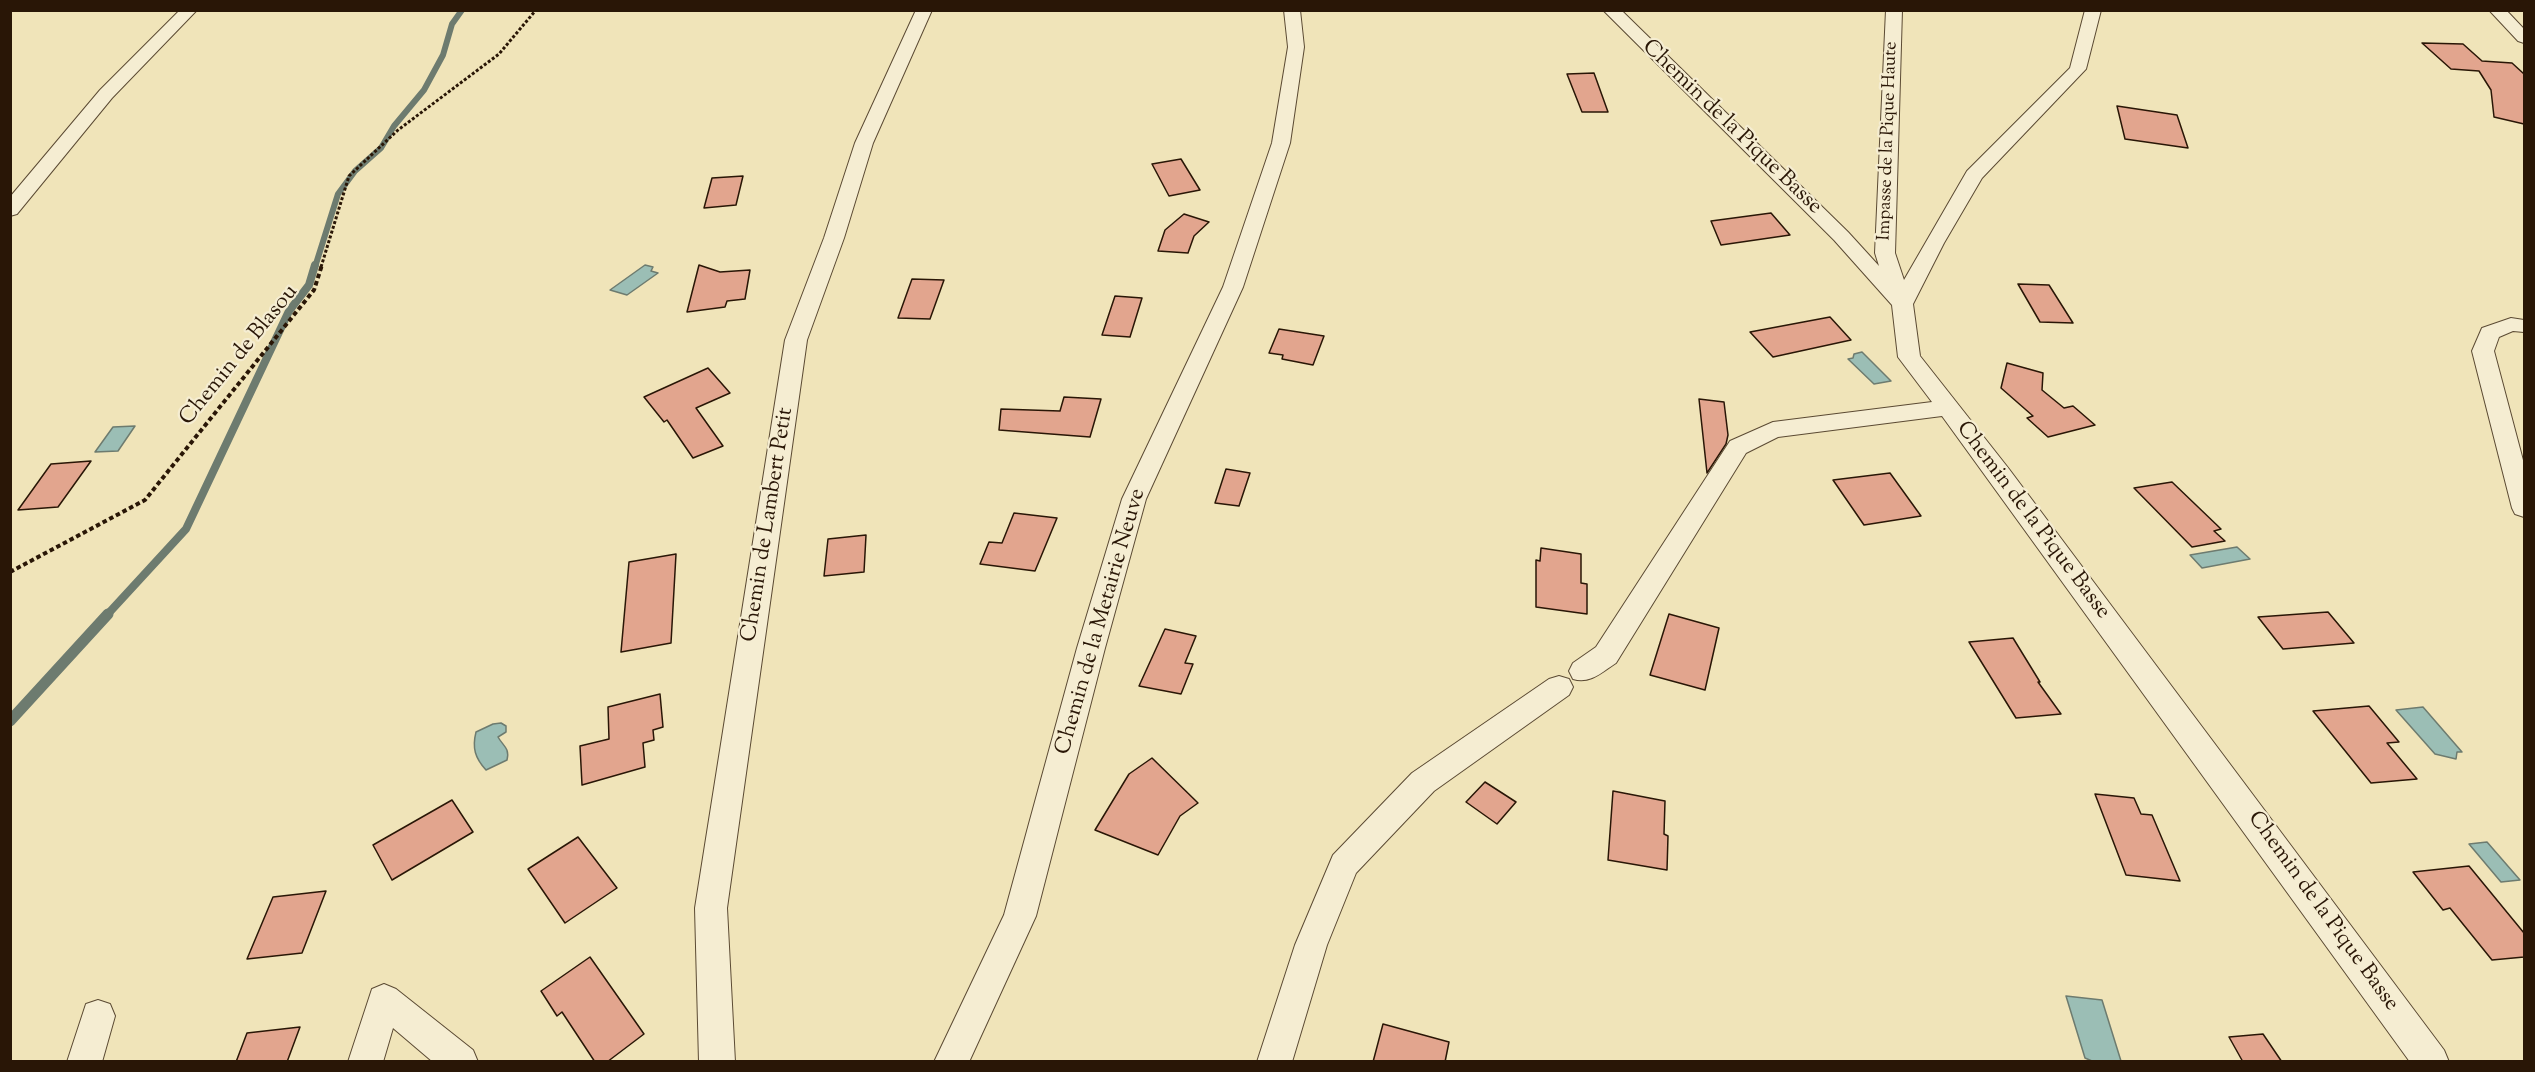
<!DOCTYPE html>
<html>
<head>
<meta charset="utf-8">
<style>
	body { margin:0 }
	#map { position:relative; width:2535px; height:1072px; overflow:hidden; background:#f0e4b9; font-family:"Sorts Mill Goudy",serif }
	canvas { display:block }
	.frame { position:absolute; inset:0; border:12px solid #291606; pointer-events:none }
</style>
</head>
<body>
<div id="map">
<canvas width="2535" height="1072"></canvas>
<div class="frame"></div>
</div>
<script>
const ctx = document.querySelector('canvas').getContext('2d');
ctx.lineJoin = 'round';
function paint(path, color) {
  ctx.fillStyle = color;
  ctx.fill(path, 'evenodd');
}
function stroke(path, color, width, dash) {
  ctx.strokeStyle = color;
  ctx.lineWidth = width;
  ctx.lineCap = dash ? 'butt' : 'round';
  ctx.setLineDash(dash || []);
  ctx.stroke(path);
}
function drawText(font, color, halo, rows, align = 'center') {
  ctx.font = font + ' "Sorts Mill Goudy",serif';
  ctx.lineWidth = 4.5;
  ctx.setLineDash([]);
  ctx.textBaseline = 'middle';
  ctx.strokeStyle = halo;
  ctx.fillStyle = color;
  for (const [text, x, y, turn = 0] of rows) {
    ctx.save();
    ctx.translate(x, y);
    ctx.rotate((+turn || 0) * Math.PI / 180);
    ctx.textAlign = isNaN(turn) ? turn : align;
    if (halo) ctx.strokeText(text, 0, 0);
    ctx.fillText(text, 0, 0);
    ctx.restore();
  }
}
const water = new Path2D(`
	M645,265l8,2 -2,4 7,2 -31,22 -17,-5z
	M1862,352l29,29 -17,3 -26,-25 5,-1 1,-4z
	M135,426l-17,25 -23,1 18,-25z
	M2237,547l13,12 -48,9 -12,-13z
	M2423,707l39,45h-5l-1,7 -21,-5 -39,-44z
	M493,724l8,-1 5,3v6l-8,5c5,9 12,11 9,23l-21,10c-11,-12 -14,-22 -10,-38z
	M2487,842l33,38 -19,2 -32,-38z
	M2066,996l36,4 19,61h-29l-7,-3z`);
paint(water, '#9bbeb5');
stroke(water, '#6d7b6f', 1.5);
stroke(new Path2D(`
	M315,267l23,-73 17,-23 26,-23 13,-22 30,-36 19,-35 9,-31 10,-14`), '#6d7b6f', 6);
stroke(new Path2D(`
	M106,616l80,-87 103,-218 20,-26 6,-20`), '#6d7b6f', 8);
stroke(new Path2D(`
	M10,721l98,-107`), '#6d7b6f', 11);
const building = new Path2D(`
	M2422,43l41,1 19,17 30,2 12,11v50l-30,-7 -3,-27 -12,-19 -28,-2z
	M1594,73l14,39h-26l-15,-38z
	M2117,106l60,9 11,33 -63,-9z
	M1181,159l19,31 -31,6 -17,-32z
	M743,176l-7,29 -32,3 8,-30z
	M1771,213l19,22 -69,10 -10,-24z
	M1184,214l25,8 -15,14 -6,17 -30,-2 7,-21z
	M699,265l21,7 30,-2 -5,29 -18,2 -2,6 -38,5z
	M912,279l32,1 -14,39 -32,-1z
	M2018,284l31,1 24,38 -33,-1z
	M1115,296l27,2 -12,39 -28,-2z
	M1830,317l21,23 -78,17 -23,-25z
	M1279,329l45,7 -11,29 -31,-6 1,-4 -14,-2z
	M2007,363l36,10 -1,17 22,18 9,-2 22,19 -47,12 -21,-19 6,-2 -32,-28z
	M708,368l22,25 -34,15 27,38 -30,12 -26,-38 -3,2 -20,-25z
	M1064,397l37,2 -11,38 -91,-7 2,-21 59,2z
	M1699,399l25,3 4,33 -2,9 -19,29z
	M91,461l-33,46 -40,3 33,-46z
	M1226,469l24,4 -11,33 -24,-3z
	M1890,473l31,43 -57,9 -31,-45z
	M2172,482l49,47 -7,2 11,10 -33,6 -58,-59z
	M1014,513l43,5 -22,53 -55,-7 9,-22 13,1z
	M866,535l-2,37 -40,4 4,-37z
	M1541,548l40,6v29l6,1v30l-51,-7v-47l4,1z
	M676,554l-5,89 -50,9 8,-90z
	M2328,612l26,31 -71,6 -25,-32z
	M1669,614l50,14 -14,62 -55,-15z
	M1165,629l31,7 -11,27 8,1 -12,30 -42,-8z
	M2013,638l27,44h-2l23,32 -45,4 -47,-76z
	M660,694l3,33 -10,3 1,10 -11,3 2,24 -63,18 -2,-39 29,-7 -1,-32z
	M2369,706l30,36 -12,1 30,36 -46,4 -58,-72z
	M1152,758l46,45 -18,13 -22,39 -63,-25 34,-56z
	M1485,782l31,20 -19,22 -31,-22z
	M1613,791l52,10 -1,33 4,2 -1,34 -59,-10z
	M2095,794l39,4 7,16 11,1 28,66 -54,-6z
	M452,800l21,32 -81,48 -19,-35z
	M578,837l39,51 -52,35 -37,-54z
	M2469,866l55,67v24l-32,3 -42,-52 -7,2 -30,-38z
	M326,891l-24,62 -55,6 26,-62z
	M590,957l54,77 -37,28h-12l-33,-50 -5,4 -16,-25z
	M1383,1024l66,18 -4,20h-72z
	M300,1027l-13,35h-51l11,-29z
	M2263,1034l19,28h-39l-14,-25z`);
paint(building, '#e2a58e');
stroke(building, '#291606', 1.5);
const minor = new Path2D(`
	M180,10h17l-85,88 -95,116 -7,2v-19l90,-107z
	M916,10h16l-59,133 -29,95 -37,102 -80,568 8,154h-36l-4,-154 90,-568 39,-102 31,-95z
	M1284,10h16l4,37 -14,96 -47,144 -97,212 -41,149 -69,268 -67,146h-35l70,-147 73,-267 45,-149 101,-212 49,-144 16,-96z
	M1603,10h18l227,222 31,34 -4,-13 11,-243h16l-7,243 9,27 63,-109 103,-103 15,-58h16l-15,59 -104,109 -38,65 -31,61 7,52 89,113 435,581 5,12h-39l-468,-646 -164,21 -32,16 -130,210c-14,9 -25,21 -43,16l-4,-8 4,-8 23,-16 134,-206 43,-19 159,-20 -34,-45 -6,-52 -58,-65z
	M2489,10h17l18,19v14l-6,-2z
	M2511,318l13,2v12l-11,-1 -14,6 -5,14 30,113v53l-9,-3 -3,-6 -40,-157 10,-23z
	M1559,676l10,3 4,8 -4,8 -135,96 -78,82 -29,72 -35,117h-35l38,-117 38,-90 79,-82 137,-94z
	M384,984l12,5 77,61 5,12h-45l-40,-34 -10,34h-35l24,-73z
	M98,1000l12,4 5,12 -13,46h-35l19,-58z`);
stroke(minor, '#5b4a33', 2);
stroke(new Path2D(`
	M321,267l28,-91 49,-46 101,-76 37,-44`), '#291606', 3, [3, 2]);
stroke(new Path2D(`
	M10,572l135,-72 169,-210 8,-25`), '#291606', 4, [4.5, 3]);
paint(minor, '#f5edd2');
drawText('18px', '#291606', '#f5edd2', [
	["Impasse de la Pique Haute",1889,141,-88]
]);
drawText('22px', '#291606', '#f5edd2', [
	["Chemin de la Pique Basse",1731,128,44],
	["Chemin de Blasou",240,356,-51],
	["Chemin de la Pique Basse",2032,521,53],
	["Chemin de Lambert Petit",769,525,-81],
	["Chemin de la Metairie Neuve",1102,622,-74],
	["Chemin de la Pique Basse",2322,912,54]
]);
</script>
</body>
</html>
